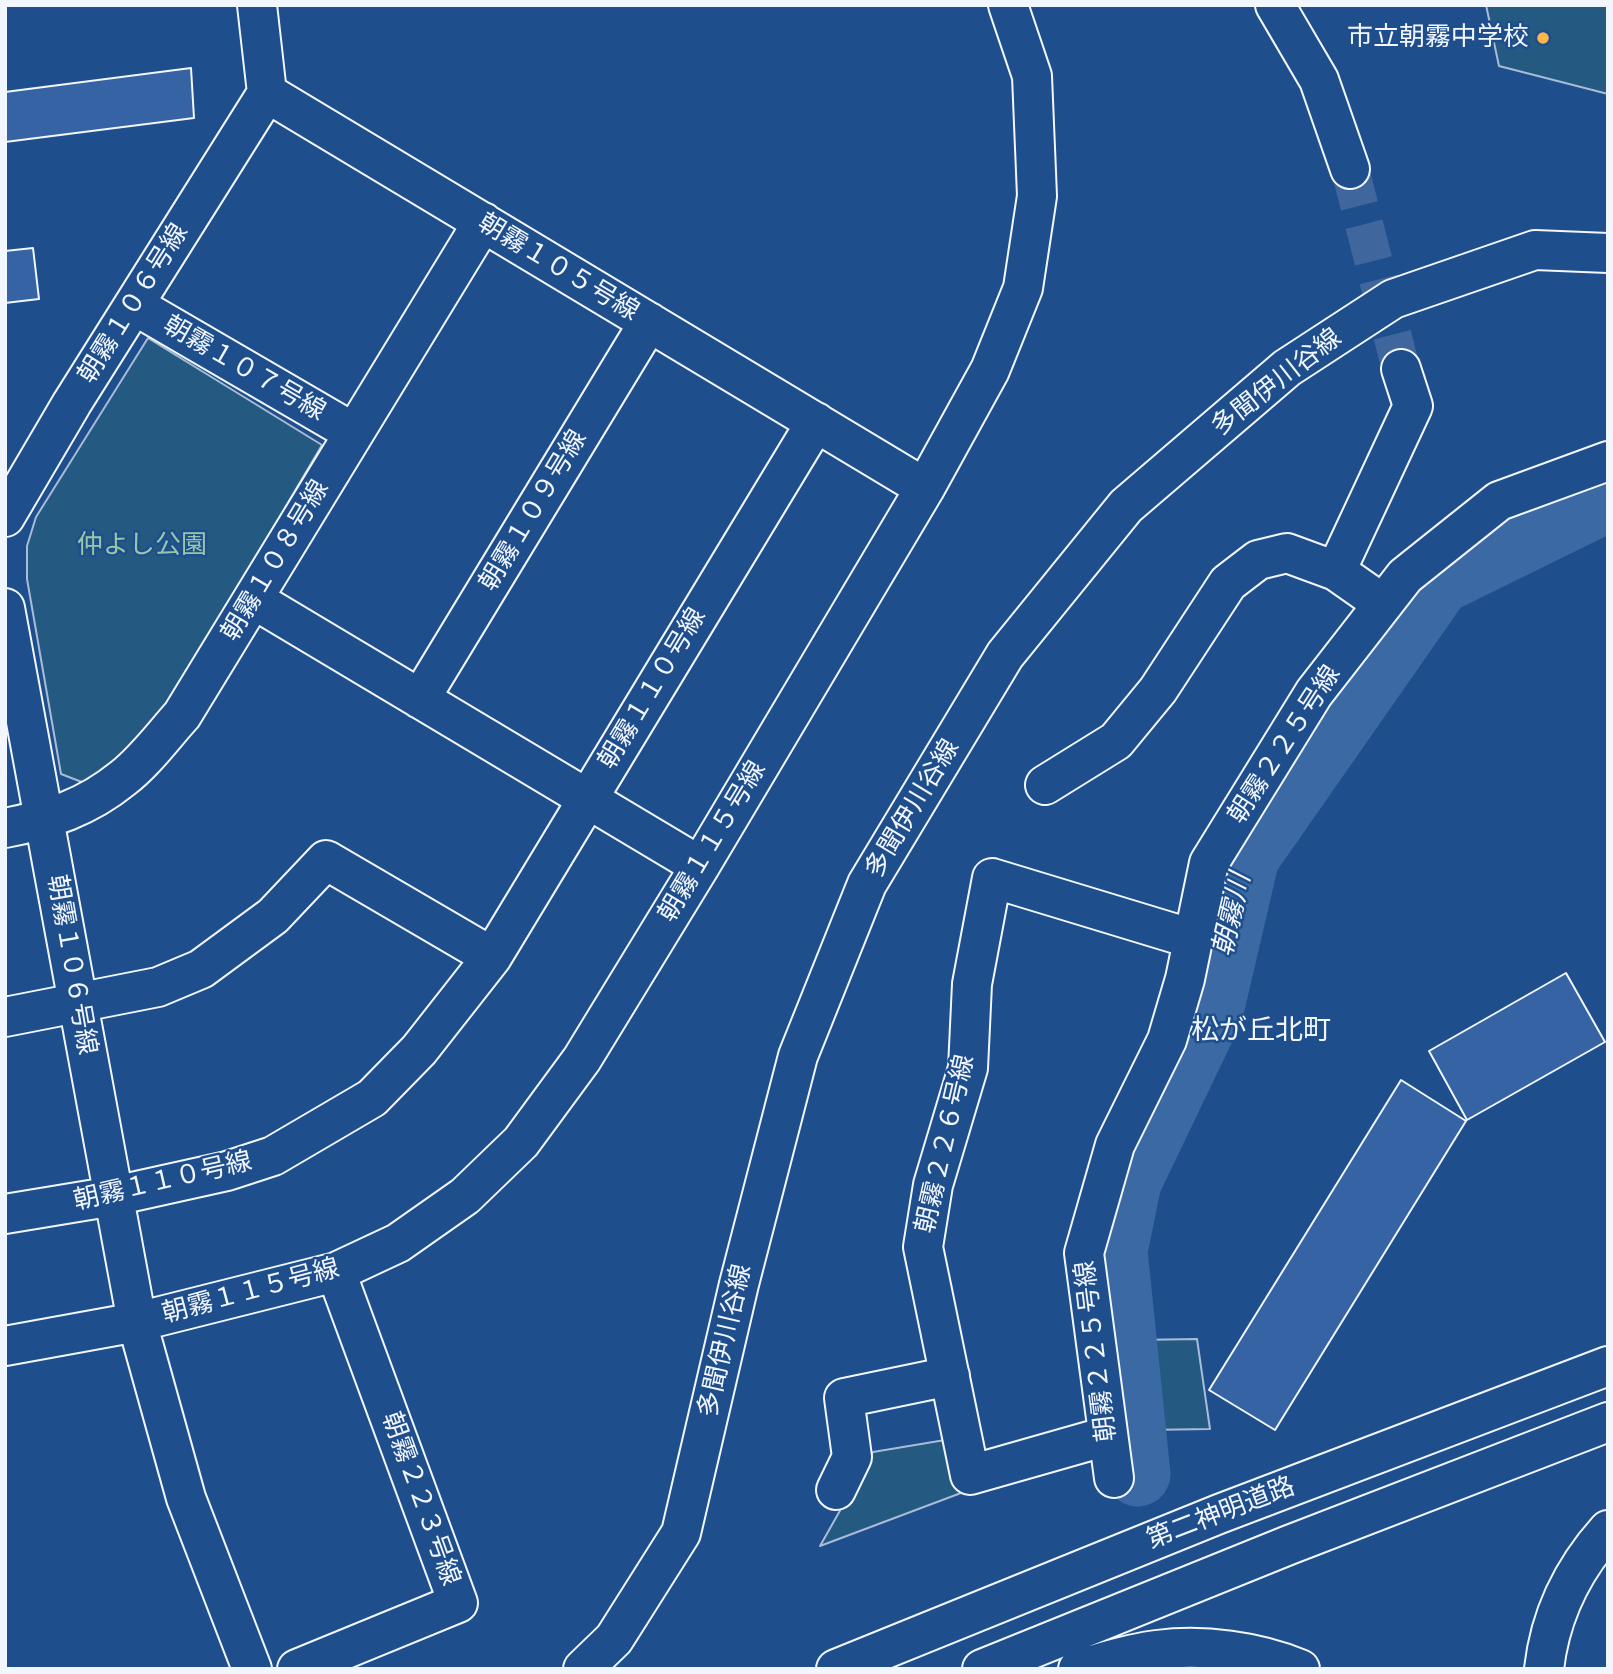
<!DOCTYPE html>
<html>
<head>
<meta charset="utf-8">
<style>
	body { margin:0 }
	#map { position:relative; width:1613px; height:1674px; overflow:hidden; background:#1f4e8c; font-family:Signika,sans-serif }
	canvas { display:block }
	.frame { position:absolute; inset:0; border:7px solid #f2f6ff; pointer-events:none }
</style>
</head>
<body>
<div id="map">
<canvas width="1613" height="1674"></canvas>
<div class="frame"></div>
</div>
<script>
const ctx = document.querySelector('canvas').getContext('2d');
ctx.lineJoin = 'round';
function paint(path, color) {
  ctx.fillStyle = color;
  ctx.fill(path, 'evenodd');
}
function stroke(path, color, width, dash) {
  ctx.strokeStyle = color;
  ctx.lineWidth = width;
  ctx.lineCap = dash ? 'butt' : 'round';
  ctx.setLineDash(dash || []);
  ctx.stroke(path);
}
function drawText(font, color, halo, rows, align = 'center') {
  ctx.font = font + ' Signika,"Noto Sans JP",sans-serif';
  ctx.lineWidth = 5;
  ctx.setLineDash([]);
  ctx.textBaseline = 'middle';
  ctx.strokeStyle = halo;
  ctx.fillStyle = color;
  for (const [text, x, y, turn = 0] of rows) {
    ctx.save();
    ctx.translate(x, y);
    ctx.rotate((+turn || 0) * Math.PI / 180);
    ctx.textAlign = isNaN(turn) ? turn : align;
    if (halo) ctx.strokeText(text, 0, 0);
    ctx.fillText(text, 0, 0);
    ctx.restore();
  }
}
const green = new Path2D(`
	M1486,5h122v89l-109,-28z
	M148,338l174,107 -92,156 -62,100 -35,47 -46,36 -26,-10 -34,-195v-33l9,-29z
	M1197,1339l13,90 -65,1 -10,-90z
	M945,1440l16,53 -141,53 53,-94z`);
paint(green, '#245a82');
stroke(green, '#a8bbd7', 2);
stroke(new Path2D(`
	M1138,1474l-23,-223 14,-69 82,-171 36,-154 192,-275 169,-83`), '#3b69a3', 65);
const building = new Path2D(`
	M191,68l3,50 -189,24v-50z
	M33,248l6,51 -34,4v-52z
	M1566,973l39,69 -138,78 -38,-69z
	M1401,1080l65,41 -191,309 -66,-40z`);
paint(building, '#3563a3');
stroke(building, '#f2f6ff', 2);
stroke(new Path2D(`
	M1350,169l51,200`), '#3f679d', 38, [38, 19]);
const minor = new Path2D(`
	M257,5l10,88 658,395
	M1275,5l44,75 31,89
	M134,305l220,128
	M5,517l67,-114 195,-310
	M1336,571l77,-165 -12,-37
	M253,599l447,267
	M5,608l132,714 49,176 66,171
	M420,699l229,-377
	M1045,785l71,-44 42,-51 70,-107 30,-23 29,-7 49,18 47,33
	M5,828c46,-9 81,-20 118,-50 22,-17 40,-42 59,-63l301,-493
	M5,1017l153,-30 43,-18 72,-53 53,-56 166,97
	M5,1214l109,-18 113,-25 46,-15 99,-58 47,-48 73,-93 324,-535
	M5,1346l132,-24 199,-50 62,-29 67,-47 56,-54 61,-83 118,-193 225,-378 65,-118 33,-82 14,-92 -5,-120 -24,-71
	M1107,1436l-137,39 -47,-228 10,-62 35,-117 4,-84 20,-106 201,61
	M1114,1478l-30,-225 31,-108 52,-105 18,-61 24,-116 105,-170 91,-117 94,-75 109,-40
	M836,1490l16,-33 -8,-59 106,-22
	M297,1669l161,-66 -122,-331
	M583,1669l31,-30 67,-106 58,-249 59,-228 69,-172 138,-229 121,-149 161,-138 106,-69 142,-49 73,3`);
const highway = new Path2D(`
	M836,1669l383,-155 389,-148
	M982,1669l307,-124 319,-123
	M1078,1669c26,-7 52,-16 79,-19 46,-6 100,1 143,19
	M1544,1669c6,-53 28,-99 64,-139`);
stroke(minor, '#f2f6ff', 42);
stroke(highway, '#f2f6ff', 42);
stroke(minor, '#1f4e8c', 38);
stroke(highway, '#1f4e8c', 38);
for (const [x, y, r, color] of [
	[1543,38,7,"#ffb74d"]
]) {
  const dot = new Path2D();
  dot.arc(x, y, r, 0, 2 * Math.PI);
  ctx.fillStyle = color;
  ctx.fill(dot);
  stroke(dot, '#1f4e8c', 2.5);
}
drawText('26px', '#f2f6ff', '#1f4e8c', [
	["市立朝霧中学校",1529,38]
], 'right');
drawText('26px', '#f2f6ff', '#1f4e8c', [
	["朝霧１０５号線",558,268,31],
	["朝霧１０６号線",134,304,-58],
	["朝霧１０７号線",244,369,30],
	["多聞伊川谷線",1277,383,-38],
	["朝霧１０９号線",534,511,-59],
	["朝霧１０８号線",276,561,-59],
	["朝霧１１０号線",653,689,-59],
	["朝霧２２５号線",1285,745,-57],
	["多聞伊川谷線",913,809,-59],
	["朝霧１１５号線",713,842,-59],
	["朝霧１０６号線",71,965,80],
	["朝霧２２６号線",946,1144,-77],
	["朝霧１１０号線",163,1182,-13],
	["朝霧１１５号線",251,1292,-15],
	["多聞伊川谷線",726,1341,-77],
	["朝霧２２５号線",1097,1351,-97],
	["朝霧２２３号線",420,1499,70],
	["第二神明道路",1221,1514,-21]
]);
drawText('26px', '#97c8a6', '#1f4e8c', [
	["仲よし公園",142,546]
]);
drawText('italic 28px', '#f2f6ff', '#1f4e8c', [
	["朝霧川",1233,915,-77]
]);
drawText('28px', '#f2f6ff', '#1f4e8c', [
	["松が丘北町",1261,1032]
]);
</script>
</body>
</html>
